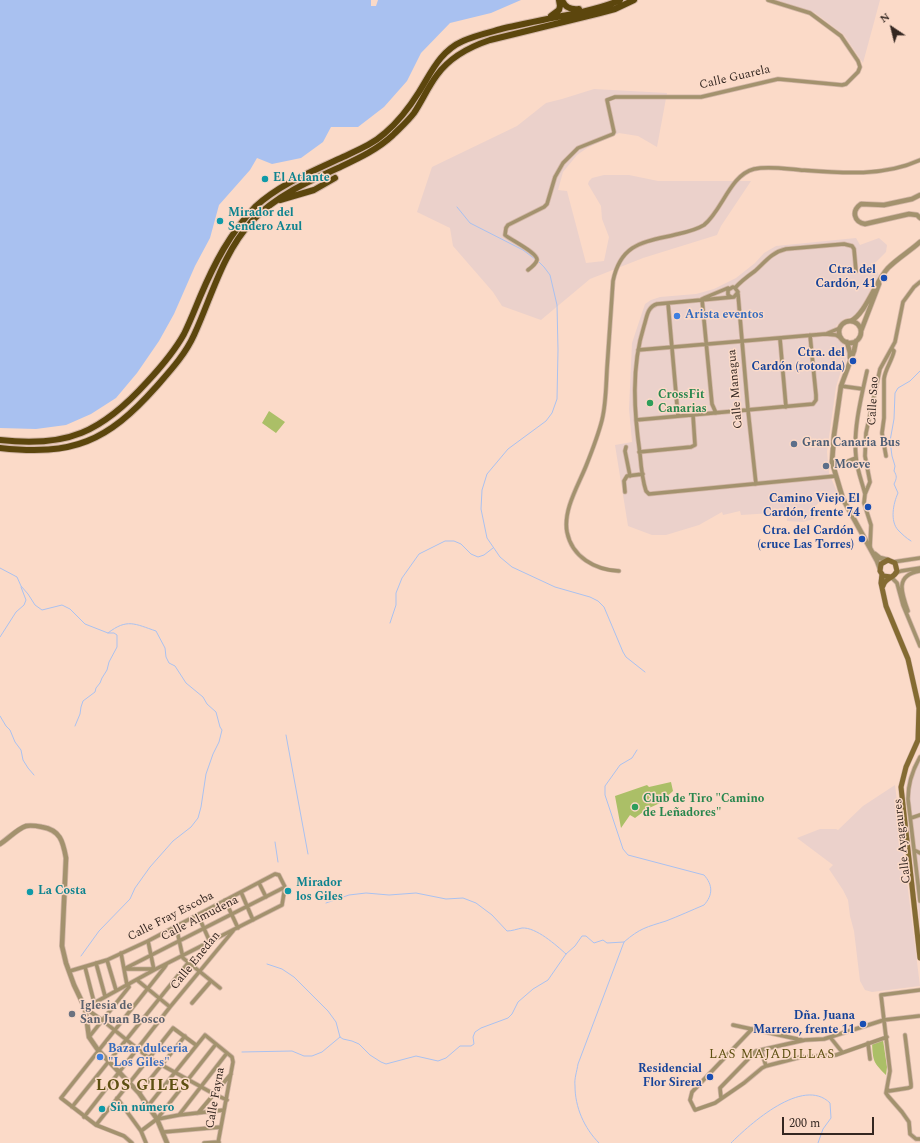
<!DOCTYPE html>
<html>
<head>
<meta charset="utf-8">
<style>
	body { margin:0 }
	#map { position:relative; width:920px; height:1143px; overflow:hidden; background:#fbdac8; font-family:Spectral,serif }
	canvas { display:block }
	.north { position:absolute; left:872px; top:8px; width:40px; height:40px; -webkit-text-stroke:3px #fbdac8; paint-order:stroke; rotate:325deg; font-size:11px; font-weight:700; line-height:16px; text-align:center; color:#342721 }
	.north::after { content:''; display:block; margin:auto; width:14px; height:18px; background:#342721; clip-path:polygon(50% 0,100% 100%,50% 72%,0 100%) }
	.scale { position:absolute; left:782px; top:1117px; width:92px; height:18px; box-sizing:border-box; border:2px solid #342721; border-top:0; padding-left:5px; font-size:12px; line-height:14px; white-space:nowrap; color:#342721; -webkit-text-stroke:3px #fbdac8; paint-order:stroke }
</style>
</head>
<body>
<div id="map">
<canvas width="920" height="1143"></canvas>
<div class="north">N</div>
<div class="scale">200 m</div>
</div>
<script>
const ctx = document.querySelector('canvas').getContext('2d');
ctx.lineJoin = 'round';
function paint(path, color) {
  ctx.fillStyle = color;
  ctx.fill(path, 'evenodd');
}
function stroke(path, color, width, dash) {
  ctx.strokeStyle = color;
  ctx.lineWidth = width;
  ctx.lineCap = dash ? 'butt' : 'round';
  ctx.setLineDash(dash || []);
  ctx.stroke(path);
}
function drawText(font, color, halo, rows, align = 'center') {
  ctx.font = font + ' Spectral,serif';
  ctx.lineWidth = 3;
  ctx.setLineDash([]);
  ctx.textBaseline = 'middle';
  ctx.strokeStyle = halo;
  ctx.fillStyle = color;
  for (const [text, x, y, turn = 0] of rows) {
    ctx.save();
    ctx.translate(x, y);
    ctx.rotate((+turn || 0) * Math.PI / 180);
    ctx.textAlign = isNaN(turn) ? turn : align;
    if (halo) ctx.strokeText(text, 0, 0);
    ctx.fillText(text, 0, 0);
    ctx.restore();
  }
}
paint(new Path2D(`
	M776,0h104l-17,63 -19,-28 -29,-22z
	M594,89l73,4 -10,54 -19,-11 -19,-3 -32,15 -10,7 -14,17 -5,18 9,1 19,72 18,-2 5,-24 -7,-18 -1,-13 -13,-22 1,-3 3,-3 12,-3h25l29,6h93l-30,45 -4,9 -74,23 -53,21 -49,41 -39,-14 -9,-14 -40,-46 -3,-18 -33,-16 15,-45 85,-41 29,-23 16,-4z
	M856,238l4,7 19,-7 8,7 -1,7 -13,13 6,10 -23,41 -12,3 -8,7 3,14 4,4 4,6v7l-2,9 -3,2 -6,19 -9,65 2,21 8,19 -16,9 -9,8 2,10 -11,3 -16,-1 1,-9 -47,3 -1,-4 -17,4 -1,-3 -23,13 -33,10h-14l-24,-9 -13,-81 17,-3 -3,-33 3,-66 13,-39 6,-4 9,-3 36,-3 18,-5 22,-11 19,-15 9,-10 12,-7z
	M920,753v170l-14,-124 1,-19z
	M895,785l25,201 -48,6 -7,-2 -5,-9 -6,-50 -4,-15 -2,-16 -5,-10 -14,-21 4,-4 -36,-27 23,-9h16l2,1 25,-24z`), '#ebd1cb');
paint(new Path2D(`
	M269,411l16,11 -9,11 -14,-10z
	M671,782l2,9 -13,12 -13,6 -12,9 -5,-3 -9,13 -6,-32 32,-11 2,2z
	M883,1040l4,27 -1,8c-13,-13 -13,-14 -14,-32z`), '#abbf67');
paint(new Path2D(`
	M0,0h371v6h5l2,-6h143l-30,13 -41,10 -29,30 -14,28 -23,26 -26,20h-27l-8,15 -22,16 -29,6 -15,-6 -7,12 -31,35 -9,33 -15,28 -21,48 -15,27 -22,32 -21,25 -25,16 -25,11 -30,4 -36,-1z`), '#a9c1f0');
stroke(new Path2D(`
	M457,207l13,16 53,27 12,9
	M539,262l5,5 6,8 7,30 1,45 -1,49 -5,14 -6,8 -38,28 -21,25 -5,16 -1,19 6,29 13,19 12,10 43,20 35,10 8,4 6,6 19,45 3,5 19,15
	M911,541c-5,-3 -9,-7 -13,-11 -8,-9 -5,-26 0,-37l-4,-9c3,-6 3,-8 0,-13l1,-5 -3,-10 -2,-15 4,-22 1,-26 3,-5 12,-7 10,-10
	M0,568l17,9 4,9 7,8 7,11 7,5 20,-5 8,4 15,15 23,9h6l3,2v12l-8,15 -2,8 -5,8 -2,5 -4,5 -1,4 -12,9 -2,6 -1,7 -5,12
	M390,623l6,-18v-12l6,-15 17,-24 26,-13h9l7,3 10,10 7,3 6,-2 9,-7
	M0,637l16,-25 8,-7 2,-5 -5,-13
	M0,716l6,10 4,4 5,12 6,8 2,10 5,8 6,7
	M286,735l22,119
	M275,842l3,20
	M326,903l23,-8 17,-2 23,2 27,-2 30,6 17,-1 13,5 16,12 15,16c5,0 10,-2 15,-3 14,-1 34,17 44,26
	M81,956l18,-25 31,-32 5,-11 15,-21 23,-26 18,-14 7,-9 3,-11 5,-33 7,-20 6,-12 3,-12 -2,-3 -4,-15 -9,-8 -4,-7 -17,-14 -11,-17 -6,-3 -3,-6 -1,-9 -9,-17c-21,-7 -29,-13 -48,2
	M267,964l15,5 12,8 34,34 8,11 4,15 3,2 9,2 7,3 11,11 11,7 5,2 30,-8 22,5 8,-3 14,-12h11l3,-2 -1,-7 2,-5 6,-4 27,-10 4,-4 6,-12 15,-13 15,-9 18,-26 9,-8 7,-10h4l8,7 9,-3 4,3 17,-1
	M242,1052l50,-1 12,5h8l10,-4 18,-15
	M599,1143c-15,-15 -24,-36 -24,-57 -1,-7 2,-15 3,-22l46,-122c16,-14 23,-15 42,-21 13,-5 26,-11 38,-16 9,-10 9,-20 0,-30l-76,-20 -5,-6 -18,-54v-9l15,-21 12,-7 5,-8
	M731,1143c19,-19 72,-67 99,-40l1,15 -8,11 -5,14`), '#a9c1f0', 1);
const minor = new Path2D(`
	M528,270c4,-3 8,-6 9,-10 1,-7 -26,-20 -32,-25l1,-7 2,-3 36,-18 3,-3 8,-27 8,-14 15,-15 35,-14 1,-2 -7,-32 8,-3h86l77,-18 64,6 4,-1 12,-12 2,-5 -2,-6 -17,-25 -31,-23 -42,-13
	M735,288c6,-7 13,-12 20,-17 10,-9 17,-19 31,-22l58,-5 8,2 2,3 2,22
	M738,294l10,116 8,74
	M731,297l-3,-2v-5l5,-3 2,1 3,4 -4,5 -77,7c-10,3 -10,13 -13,22 -13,41 -10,86 -4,128 1,12 2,25 6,37l3,3 187,-18
	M704,298l24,-10
	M702,299l10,105 4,9
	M668,303l10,113
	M828,333l12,-5
	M780,339l6,68
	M638,350l187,-16 11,1 5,3
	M841,386l22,3
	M636,420l177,-16 3,-4v-5l-6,-60
	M626,447l-1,4 5,25
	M639,452l52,-5 4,-2 -2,-30
	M886,456l-4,-23 2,-15v-39c1,-10 8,-18 10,-28l-2,-2
	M833,467l23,-9
	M625,492l-1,-11 3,-5 16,-2
	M865,494c-3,-12 -8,-24 -9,-37 -3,-27 5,-59 11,-86
	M870,548l1,-23 -7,-22 1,-9 5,-12 -5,-26 1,-23 14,-64 15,-27 8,-40 11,-15 6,-5
	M893,562l27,-4
	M619,571c-24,-1 -47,-14 -52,-39 -4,-22 11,-46 19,-66 6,-15 12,-30 16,-46 4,-16 4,-34 5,-51 2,-29 4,-58 6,-88 8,-39 32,-39 65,-47 9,-2 18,-4 26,-9 18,-14 26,-50 50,-56 15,-3 32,0 46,1 40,3 83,7 120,-10
	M896,573l5,-2 19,-3
	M891,577l6,6 6,22 17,41
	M908,611c-7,-19 -13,-36 12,-40
	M920,757c-8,14 -12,26 -12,42l12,102
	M911,818l9,-3
	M914,850l6,3
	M259,883l7,14
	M241,892l12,28
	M225,900l13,28
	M198,915l12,27
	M176,926l7,32 37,30
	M121,953l6,32
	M107,960l9,30
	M96,963l9,33
	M85,967l9,35
	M124,969l161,-82
	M125,969h26l3,1 -6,-29
	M70,971l37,-11 41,-19 127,-67 4,1 6,12 -3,18 -128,65 -69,38 17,12 47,38 65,36 13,6
	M137,980l33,27
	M920,990l-39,5 9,76 -4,22 2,3 14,16 7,10 1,12 6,5h4
	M192,1003l19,-22
	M733,1025l69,15
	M752,1029l-60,63 -2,8 5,10 20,-7 29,-20 18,-15 4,-2 35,-9 35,-2 51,-18
	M89,1037l40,-50 -1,-3
	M830,1037l12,15
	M868,1043l2,16
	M761,1050l5,16
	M887,1089l2,2 19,-3 3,-1v-3l-6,-49
	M139,1093l46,-57
	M117,1098l24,33 5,12
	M721,1098l-1,-10 36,-37 49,-11 19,-1 60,-19 35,-4
	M148,1106l57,-71 27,22 1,5 -15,81
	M72,1107l116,-144
	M198,1113l33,-39
	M179,1115l48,-62
	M84,1117l86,-110 63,-76
	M158,1119l21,-4 45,-5
	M96,1125l77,-97 23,17
	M141,1131l16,-12 59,-75
	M164,1132l57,-5
	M132,1143l-8,-7 -28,-11 -35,-27 103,-130 2,-3
	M204,1143l15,-1`);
const tertiary = new Path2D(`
	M920,195l-8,4 -28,6 -23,-1c-10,7 -7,18 4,20l44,-10 8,1 3,3
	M851,321c15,-8 24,-39 37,-53 10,-10 22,-17 32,-26
	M839 332a11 11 0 1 1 22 0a11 11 0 1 1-22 0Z
	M861,331l18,-47
	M856,341l-2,10 -13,35 -7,49 -2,27 11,37 34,62 3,8
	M847,342l3,11v5
	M875,554l5,4 8,2
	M0,844c8,-5 17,-15 26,-18 5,-1 11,0 16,1 18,3 21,14 24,31l-4,88 4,17 8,22 11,23 4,29 9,13 41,43 18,26 10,24`);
const secondary = new Path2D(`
	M882,574l-1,9 5,23 22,53 11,49 -1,32 -12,27 -5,20 19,171
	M883,586c2,-9 11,-7 14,-15l-2,-8 -7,-3 -7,4 -1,7 3,5 8,1`);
const trunk = new Path2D(`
	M562,0c3,8 9,10 17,9
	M551,16l8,-6 1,-4 -1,-6
	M280,200l34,-10 21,-12
	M0,440c67,8 102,-8 147,-58 14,-15 27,-30 37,-48 6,-12 11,-25 16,-37 14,-33 30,-64 55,-90 25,-23 58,-36 88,-50 15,-7 30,-13 42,-24 14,-12 24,-25 34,-41 12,-19 21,-41 44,-51 13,-6 28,-9 42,-13 23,-5 45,-10 68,-14 16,-4 33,-7 47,-14
	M0,448c73,8 107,-6 156,-61 14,-16 29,-32 38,-52 18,-39 28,-81 58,-114 24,-25 55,-39 86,-53 19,-9 39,-18 55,-33 7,-7 15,-14 21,-22 8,-12 14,-26 23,-38 13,-18 32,-28 53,-35l110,-27 15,-4 19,-9`);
stroke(minor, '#d3b6a7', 5);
stroke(tertiary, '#d3b6a7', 6);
stroke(secondary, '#d3b6a7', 6);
stroke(trunk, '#d3b6a7', 8);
stroke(minor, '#a3926e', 3.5);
stroke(tertiary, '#a3926e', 4.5);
stroke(secondary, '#846b32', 5);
stroke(trunk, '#5c460d', 6);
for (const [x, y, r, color] of [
	[265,179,4,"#0f9aa8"],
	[220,221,4,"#0f9aa8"],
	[884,278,4,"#1a4fb4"],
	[677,316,4,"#3f7fe0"],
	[853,361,4,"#1a4fb4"],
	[650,403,4,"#2e9e5b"],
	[794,444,4,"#5c6f8a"],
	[826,466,4,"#5c6f8a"],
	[868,507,4,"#1a4fb4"],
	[862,539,4,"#1a4fb4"],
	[635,807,4,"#2e9e5b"],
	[288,891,4,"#0f9aa8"],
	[30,892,4,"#0f9aa8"],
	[72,1014,4,"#6b7280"],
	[863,1024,4,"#1a4fb4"],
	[100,1057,4,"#3f7fe0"],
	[710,1077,4,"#1a4fb4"],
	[102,1109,4,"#0f9aa8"]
]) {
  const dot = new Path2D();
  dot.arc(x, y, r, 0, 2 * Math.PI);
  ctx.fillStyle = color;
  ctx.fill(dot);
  stroke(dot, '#fbdac8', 1.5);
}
drawText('12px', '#342721', '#fbdac8', [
	["Calle Guarela",735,78,-13],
	["Calle Managua",736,389,-95],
	["Calle Sao",874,401,-87],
	["Calle Ayagaures",903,841,-96],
	["Calle Fray Escoba",171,917,-27],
	["Calle Almudena",200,919,-27],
	["Calle Enedan",196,961,-51],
	["Calle Fayna",216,1098,-80]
]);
drawText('bold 12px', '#0d838f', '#fbdac8', [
	["El Atlante",273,179],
	["Mirador del",228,214],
	["Sendero Azul",228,228],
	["Mirador",296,884],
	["los Giles",296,898],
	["La Costa",38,892],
	["Sin número",110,1109]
], 'left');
drawText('bold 12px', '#164399', '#fbdac8', [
	["Ctra. del",876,271],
	["Cardón, 41",876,285],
	["Ctra. del",845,354],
	["Cardón (rotonda)",845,368],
	["Camino Viejo El",860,500],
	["Cardón, frente 74",860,514],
	["Ctra. del Cardón",854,532],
	["(cruce Las Torres)",854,546],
	["Dña. Juana",855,1017],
	["Marrero, frente 11",855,1031],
	["Residencial",702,1070],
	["Flor Sirera",702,1084]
], 'right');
drawText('bold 12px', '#366cbe', '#fbdac8', [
	["Arista eventos",685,316],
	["Bazar dulceria",108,1050],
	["\"Los Giles\"",108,1064]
], 'left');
drawText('bold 12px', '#27864d', '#fbdac8', [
	["CrossFit",658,396],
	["Canarias",658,410],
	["Club de Tiro \"Camino",643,800],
	["de Leñadores\"",643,814]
], 'left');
drawText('bold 12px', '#4e5e75', '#fbdac8', [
	["Gran Canaria Bus",802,444],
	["Moeve",834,466]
], 'left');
drawText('bold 12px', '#5b616d', '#fbdac8', [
	["Iglesia de",80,1007],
	["San Juan Bosco",80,1021]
], 'left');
ctx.letterSpacing = '1px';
drawText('13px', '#5d5011', '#fbdac8', [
	["LAS MAJADILLAS",772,1055]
]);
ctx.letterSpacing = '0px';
ctx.letterSpacing = '1px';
drawText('bold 16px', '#5d5011', '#fbdac8', [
	["LOS GILES",143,1087]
]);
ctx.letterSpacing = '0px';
</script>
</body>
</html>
